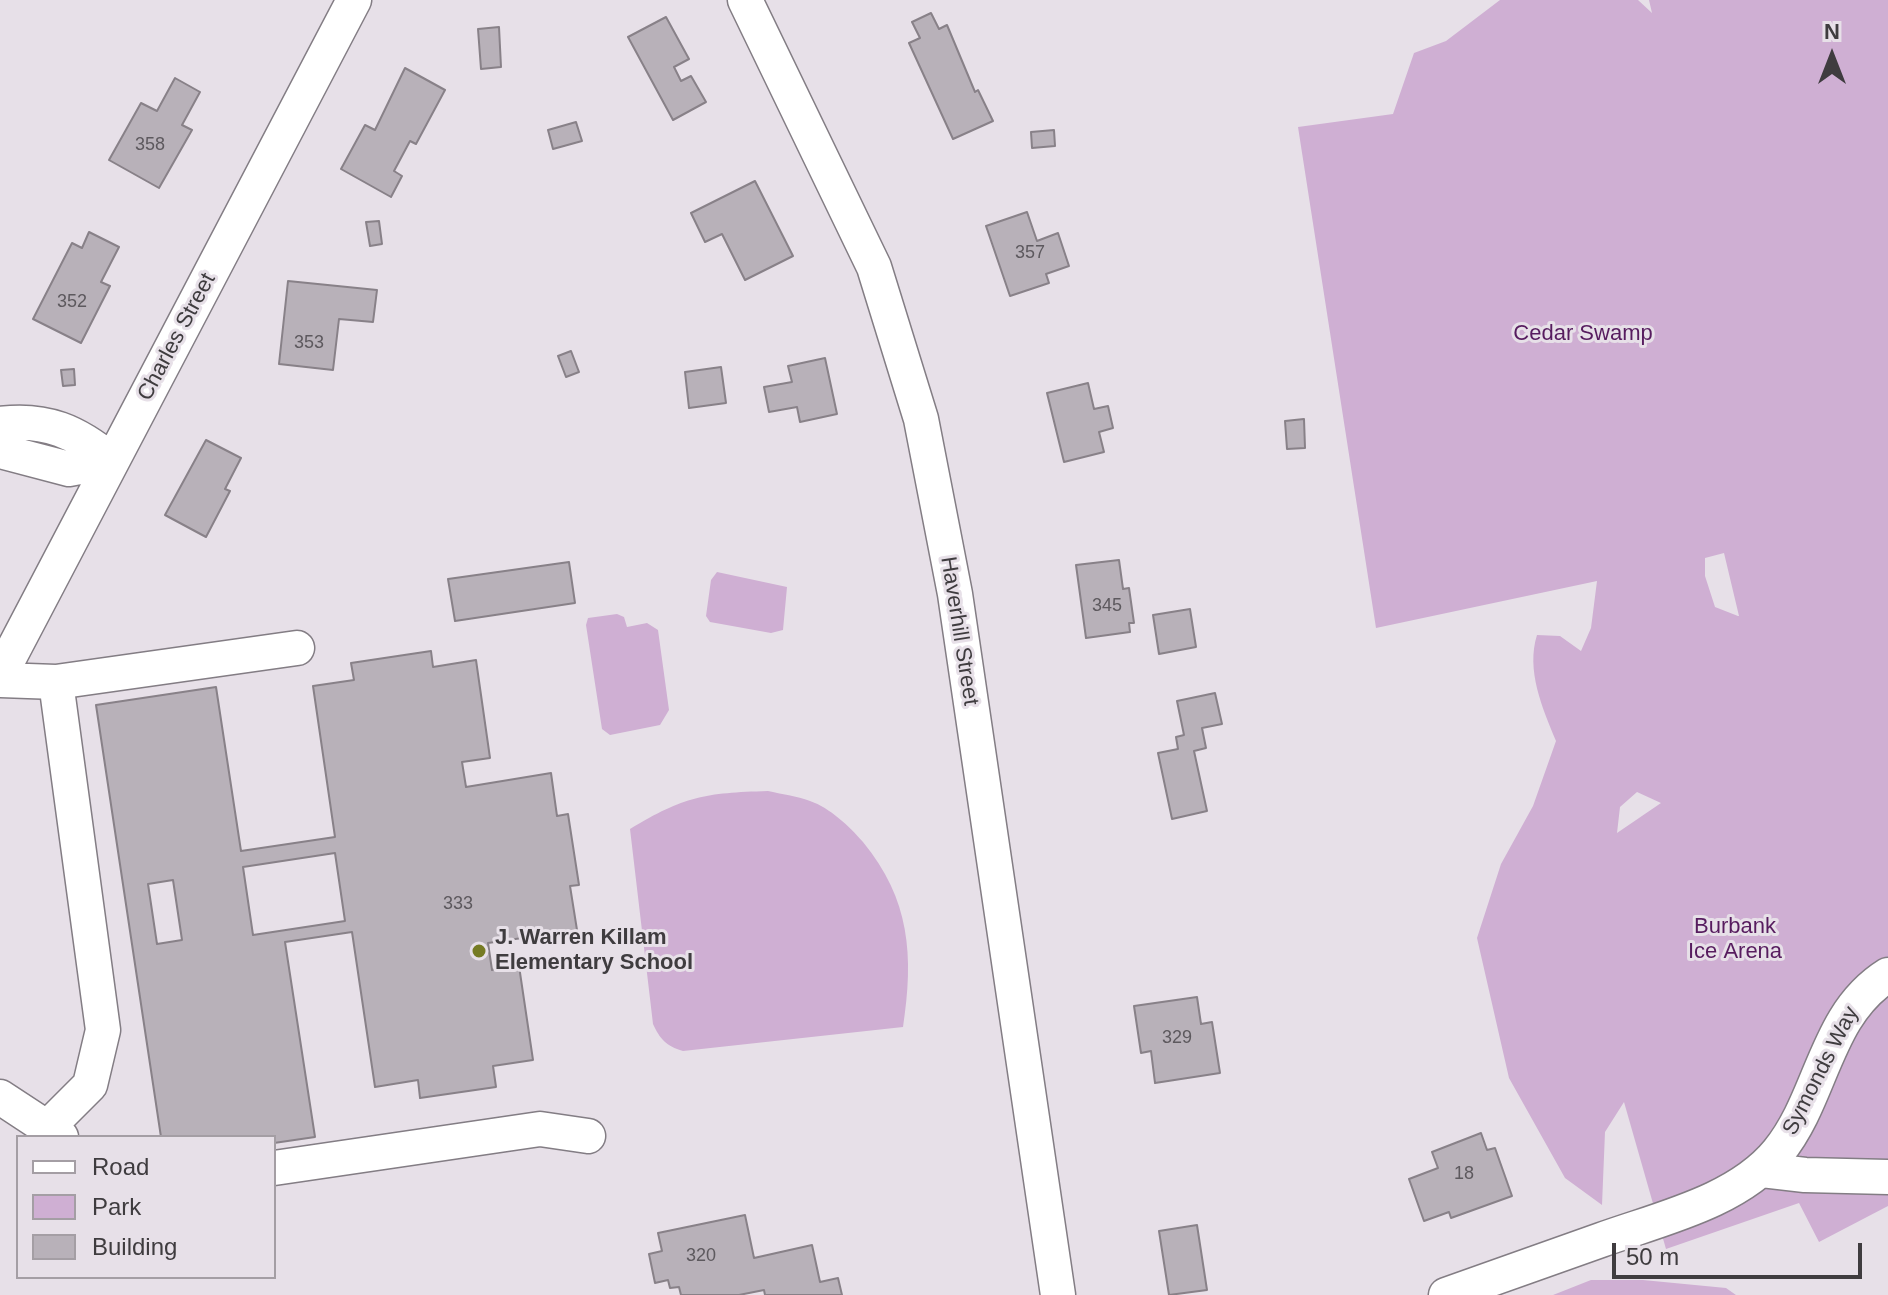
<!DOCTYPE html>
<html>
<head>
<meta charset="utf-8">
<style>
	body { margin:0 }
	#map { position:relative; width:1888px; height:1295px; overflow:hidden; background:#e7e0e8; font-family:Helvetica,sans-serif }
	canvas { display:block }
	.legend { position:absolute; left:16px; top:1135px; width:260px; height:144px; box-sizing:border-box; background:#e7e0e8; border:2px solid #a49ea4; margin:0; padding:10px 14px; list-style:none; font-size:24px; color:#3f3c3f }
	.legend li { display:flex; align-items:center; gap:16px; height:40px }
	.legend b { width:40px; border:2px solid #a49ea4 }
	.north { position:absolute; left:1792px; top:16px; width:80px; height:80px; -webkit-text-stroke:6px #e7e0e8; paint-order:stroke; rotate:0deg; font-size:22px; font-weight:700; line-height:32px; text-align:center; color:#3f3c3f }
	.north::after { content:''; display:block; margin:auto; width:28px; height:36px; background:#3f3c3f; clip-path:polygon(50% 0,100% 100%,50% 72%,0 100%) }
	.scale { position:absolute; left:1612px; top:1243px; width:250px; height:36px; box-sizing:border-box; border:4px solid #3f3c3f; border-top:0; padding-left:10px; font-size:24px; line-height:28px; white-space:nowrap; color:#3f3c3f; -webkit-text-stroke:6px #e7e0e8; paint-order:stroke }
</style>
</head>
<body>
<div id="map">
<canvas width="1888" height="1295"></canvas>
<ul class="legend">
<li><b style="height:10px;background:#fff"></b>Road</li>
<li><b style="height:22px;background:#cfafd3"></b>Park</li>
<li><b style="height:22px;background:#b8b1b9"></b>Building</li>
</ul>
<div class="north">N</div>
<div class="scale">50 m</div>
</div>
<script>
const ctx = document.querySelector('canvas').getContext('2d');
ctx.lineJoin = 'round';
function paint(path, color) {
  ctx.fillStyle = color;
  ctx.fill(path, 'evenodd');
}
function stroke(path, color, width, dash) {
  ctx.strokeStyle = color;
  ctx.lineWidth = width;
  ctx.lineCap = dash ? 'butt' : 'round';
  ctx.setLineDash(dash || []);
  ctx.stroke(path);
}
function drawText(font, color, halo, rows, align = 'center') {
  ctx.font = font + ' Helvetica,sans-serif';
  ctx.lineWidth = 6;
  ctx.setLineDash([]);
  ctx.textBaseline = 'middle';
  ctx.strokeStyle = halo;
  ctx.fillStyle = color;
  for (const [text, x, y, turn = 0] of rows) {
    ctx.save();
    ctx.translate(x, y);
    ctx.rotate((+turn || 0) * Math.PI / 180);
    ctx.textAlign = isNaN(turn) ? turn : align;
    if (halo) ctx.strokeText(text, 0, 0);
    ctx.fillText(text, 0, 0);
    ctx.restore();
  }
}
paint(new Path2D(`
	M1500,0h138l14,13 -3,-13h239v1206l-69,36 -20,-39 -133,46 -42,-147 -19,30 -3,73 -37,-27 -56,-100 -32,-140 24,-74 32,-58 23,-65c-14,-34 -30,-71 -19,-106l23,1 21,15 10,-23 6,-47 -221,47 -78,-501 95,-13 21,-61 32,-12zM1724,553l15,63h-1l-23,-9 -10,-31v-18zM1637,792l24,11 -44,30 3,-26z
	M717,572l70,15 -4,43 -12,3 -61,-11 -4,-6 5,-36z
	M617,614l7,3 3,10 20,-4 11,7 11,80 -9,15 -50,10 -8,-6 -16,-104 2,-7z
	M768,791c13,3 29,5 42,10 20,7 39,25 53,41 47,57 51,114 40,185l-220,24c-17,-5 -23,-12 -30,-27l-23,-195c55,-33 74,-36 138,-38z
	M1591,1280h52l83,8 10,7h-183z`), '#cfafd3');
const building = new Path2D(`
	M931,13l8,16 8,-4 28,67 3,-2 15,31 -40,18 -44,-96 11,-5 -8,-16z
	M666,17l23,42 -15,8 7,14 10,-5 15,26 -33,18 -45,-83z
	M499,27l2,40 -20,2 -3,-40z
	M405,68l40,22 -29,54 -6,-3 -16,30 8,5 -11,21 -50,-28 24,-44 10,5z
	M175,78l25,14 -18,33 10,5 -33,58 -50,-28 32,-57 16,8z
	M576,122l6,19 -29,8 -5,-19z
	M1054,130l1,16 -23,2 -1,-16z
	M755,181l38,75 -48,24 -23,-46 -17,8 -14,-29z
	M1027,212l10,29 21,-8 11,33 -23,8 3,9 -39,13 -24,-70z
	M379,221l3,23 -12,2 -4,-24z
	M89,232l30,15 -18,35 9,4 -29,57 -48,-24 39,-76 10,5z
	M288,281l89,9 -4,32 -34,-3 -6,51 -54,-6z
	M571,351l8,21 -13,5 -8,-21z
	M825,358l12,56 -37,8 -3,-15 -28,5 -5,-25 28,-5 -4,-16z
	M721,367l5,36 -37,5 -4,-36z
	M74,369l1,16 -12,1 -2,-16z
	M1088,383l6,26 14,-3 5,22 -14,4 5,20 -40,10 -17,-69z
	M1304,419l1,29 -18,1 -2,-28z
	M206,440l35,18 -16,31 5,2 -24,46 -41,-22z
	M1119,560l4,29 6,-1 5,35h-5l1,9 -44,6 -10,-73z
	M569,562l6,41 -120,18 -7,-42z
	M1190,609l6,38 -37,7 -6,-39z
	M431,651l2,16 43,-7 14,98 -28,4 4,25 85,-14 6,43 11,-2 11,71 -9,1 7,44 -89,13 4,27 27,-4 14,94 -40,6 3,21 -76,11 -2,-18 -43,7 -23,-155 -67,10 30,195 -41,6v-6h-113l-65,-432 120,-18 25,164 94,-14 -22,-151 41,-6 -3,-17zM335,853l10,68 -92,14 -10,-68zM173,880l9,60 -25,4 -9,-60z
	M1215,693l7,31 -20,4 4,20 -12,3 13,60 -35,8 -14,-66 20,-4 -2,-12 8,-2 -7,-34z
	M1197,997l4,27 11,-2 8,51 -65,10 -4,-32 -10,2 -7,-47z
	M1481,1133l6,17 8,-2 17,48 -61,22 -2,-6 -25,9 -15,-42 29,-11 -6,-16z
	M745,1215l9,43 58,-13 8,37 18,-4 4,17h-77l-1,-5 -25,5h-58l-2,-8 -9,1 -2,-8 -13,3 -6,-29 13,-3 -4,-18z
	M1197,1225l10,65 -38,5 -10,-64z`);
paint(building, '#b8b1b9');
stroke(building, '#888188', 2);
const minor = new Path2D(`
	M745,0l129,267 47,152 34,175 103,701
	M0,424c46,-6 77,8 112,37
	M0,451l69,18 43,-8
	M0,675l354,-675
	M0,680l56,2 47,348 -13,55 -41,41
	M56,682l241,-34
	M0,1097l61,40
	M274,1168l266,-39 48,7
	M1762,1170l43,5 83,2
	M1446,1295c52,-18 103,-37 155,-55 58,-21 136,-38 177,-88 45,-55 46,-137 110,-177`);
stroke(minor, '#837d84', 37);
stroke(minor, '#fff', 34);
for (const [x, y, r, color] of [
	[479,951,8,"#767b24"]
]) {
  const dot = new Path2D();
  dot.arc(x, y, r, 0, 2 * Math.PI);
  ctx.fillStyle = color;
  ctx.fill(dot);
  stroke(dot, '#e7e0e8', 3);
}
drawText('18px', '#5d595e', null, [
	["358",150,145],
	["357",1030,253],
	["352",72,302],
	["353",309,343],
	["345",1107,606],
	["333",458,904],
	["329",1177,1038],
	["18",1464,1174],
	["320",701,1256]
]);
drawText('22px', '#571c5f', '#e7e0e8', [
	["Cedar Swamp",1583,334],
	["Burbank",1735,927],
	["Ice Arena",1735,952]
]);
drawText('22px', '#3f3c3f', '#e7e0e8', [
	["Charles Street",177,337,-62],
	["Haverhill Street",959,631,81],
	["Symonds Way",1821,1071,-63]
]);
drawText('bold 22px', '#3f3c3f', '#e7e0e8', [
	["J. Warren Killam",495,938],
	["Elementary School",495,963]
], 'left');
</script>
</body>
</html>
